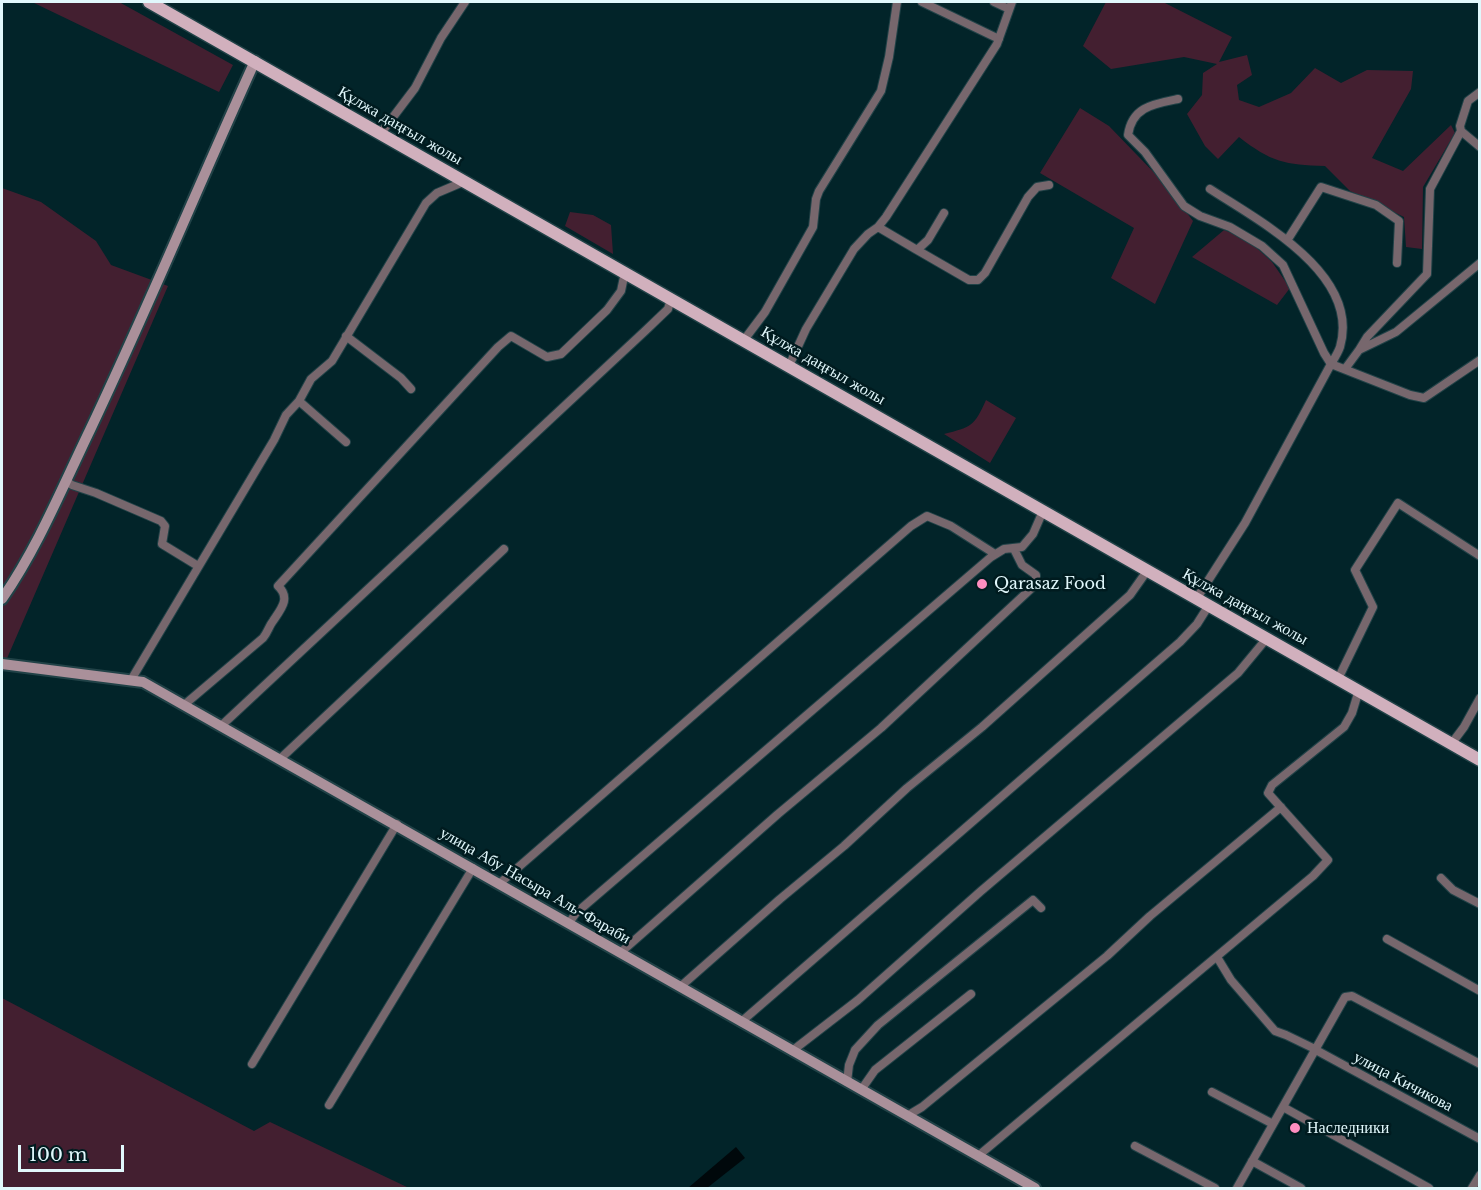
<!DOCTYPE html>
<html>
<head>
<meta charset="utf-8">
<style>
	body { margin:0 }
	#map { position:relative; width:1481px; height:1190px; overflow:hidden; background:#022429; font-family:"Libre Baskerville",serif }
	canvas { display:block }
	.frame { position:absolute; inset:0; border:3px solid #e1f8fc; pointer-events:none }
	.scale { position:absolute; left:18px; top:1145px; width:106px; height:27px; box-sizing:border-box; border:3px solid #e1f8fc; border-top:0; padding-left:8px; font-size:18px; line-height:21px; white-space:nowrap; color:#e1f8fc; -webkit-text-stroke:4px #001b1f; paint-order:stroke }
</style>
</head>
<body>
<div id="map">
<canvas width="1481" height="1190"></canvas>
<div class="frame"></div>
<div class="scale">100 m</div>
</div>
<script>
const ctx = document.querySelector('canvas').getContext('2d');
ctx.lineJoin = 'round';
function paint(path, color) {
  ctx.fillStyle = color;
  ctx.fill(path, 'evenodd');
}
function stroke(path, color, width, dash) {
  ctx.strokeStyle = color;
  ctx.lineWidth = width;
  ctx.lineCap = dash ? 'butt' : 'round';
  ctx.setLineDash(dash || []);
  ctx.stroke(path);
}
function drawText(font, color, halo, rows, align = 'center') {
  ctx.font = font + ' "Libre Baskerville",serif';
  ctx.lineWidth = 5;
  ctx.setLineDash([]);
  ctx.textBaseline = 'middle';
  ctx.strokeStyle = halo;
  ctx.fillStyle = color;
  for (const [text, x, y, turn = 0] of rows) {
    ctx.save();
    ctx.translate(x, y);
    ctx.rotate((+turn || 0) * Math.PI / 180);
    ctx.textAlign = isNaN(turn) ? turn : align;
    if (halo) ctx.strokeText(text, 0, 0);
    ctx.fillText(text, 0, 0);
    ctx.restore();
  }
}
paint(new Path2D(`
	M32,2h87l114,63 -14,27z
	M1106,2h57l69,35 -13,25 28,-7 5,20 -15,10 2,15 20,7 32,-14 24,-25 26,15 26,-13 46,1 -2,18 -39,69 31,13 48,-46 4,8 -32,54 -1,62 -16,-2 -2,-30 -54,-26 -25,-25c-40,-1 -54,-4 -86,-29l-21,22 -13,-13 -18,-32 15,-19 1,-22 14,-9 -33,-7 -73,12 -28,-23z
	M1080,108l29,18 57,59 27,36 -38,83 -44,-26 23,-50 -94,-55z
	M2,188l39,14 55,39 15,24 57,21 -166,384z
	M570,212l23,3 18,10 2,29 -48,-28z
	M1224,230l23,9 25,23 18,26 -13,17 -85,-48z
	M986,400l30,18 -26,45 -46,-29c27,-7 30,-7 42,-34z
	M2,998l252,133 16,-9 139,66h-407z`), '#431f30');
paint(new Path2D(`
	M736,1147l9,11 -38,30h-19z`), '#00080b');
const street = new Path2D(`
	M922,2l77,37
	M994,2l15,7
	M1178,99c-25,5 -46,8 -50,36l17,17 39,54 16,10 30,11 32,19 21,19 41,88 7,11c3,-5 7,-11 9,-17 21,-73 -81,-126 -130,-158
	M1461,131l-1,-5 8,-25 12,-9
	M381,133l34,-45 26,-50 24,-36
	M878,227l39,23 11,-10 16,-27
	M1288,239l33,-52 55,18 23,16 -2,42
	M917,250l52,30h9l7,-7 43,-76 9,-10 12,-2
	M346,336l55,42 10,11
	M744,340l21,-28 48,-85 3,-28 3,-8 62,-100 8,-34 8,-55
	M1359,350l8,-13 60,-63 3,-85 31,-58 19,16
	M789,366l17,-37 48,-80 14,-15 10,-7 8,-10 111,-173 15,-42
	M1345,369l14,-19 37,-18 84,-69
	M299,401l47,41
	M66,481l6,4 24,8 65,28 4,5 -3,18 36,22
	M1197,598l48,-75 86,-159 79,31 14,3 56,-38
	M1338,679l35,-72 -18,-37 43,-67 82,53
	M131,680l143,-240 12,-25 13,-14 12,-22 21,-18 94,-158 11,-10 26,-11
	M184,705l79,-67c5,-6 6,-12 10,-17 8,-12 18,-23 5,-35l220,-239 13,-11 36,21 14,-3 46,-44 14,-19 4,-19
	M221,726l424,-395 23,-22 3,-10
	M1452,743l12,-16 16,-29
	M280,759l224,-210
	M1441,878l12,12 27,14
	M499,884l412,-358 16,-10 24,10 44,28
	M569,923l7,-10 415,-356 13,-8 18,-2 11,-13 10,-23
	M1387,939l93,52
	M620,953l158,-139 103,-86 155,-144v-9l-14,-10 -8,-16
	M1217,957l14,23 44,51 11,4 29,14
	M680,987l100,-88 64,-53 63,-58 75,-61 148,-132 17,-24
	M741,1022l439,-380 17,-18 12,-19
	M1314,1049l166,90
	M792,1051l66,-51 123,-109 257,-218 29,-35
	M252,1064l145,-240
	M847,1082l2,-17 6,-15 23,-25 155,-125 8,8
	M861,1090l14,-20 96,-76
	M1212,1092l61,32
	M329,1105l144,-237
	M1283,1107l146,81
	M907,1116l15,-9 185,-151 43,-40 131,-109
	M1135,1146l80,42
	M978,1156l335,-280 15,-16 -60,-67 4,-8 72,-58 8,-14 7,-23
	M1252,1161l49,27
	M1237,1188l108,-191 7,-1 128,68
	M1472,1188l8,-13`);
const secondary = new Path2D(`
	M2,599c36,-52 60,-111 88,-169 58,-122 109,-246 165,-369
	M2,664l141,18 892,506`);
const primary = new Path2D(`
	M149,2l1331,758`);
stroke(street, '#214247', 10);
stroke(secondary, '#214247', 14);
stroke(primary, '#214247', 15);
stroke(street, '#77676d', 8);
stroke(secondary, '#aa909a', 10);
stroke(primary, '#d1b0bd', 12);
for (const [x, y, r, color] of [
	[982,584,6,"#fd8ec0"],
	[1295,1128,6,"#fd8ec0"]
]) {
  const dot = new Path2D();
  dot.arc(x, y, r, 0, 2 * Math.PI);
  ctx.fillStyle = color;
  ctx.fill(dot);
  stroke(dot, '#001b1f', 2);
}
drawText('16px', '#e1f8fc', '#001b1f', [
	["Құлжа даңғыл жолы",400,126,30],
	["Құлжа даңғыл жолы",823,366,30],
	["Құлжа даңғыл жолы",1245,607,29],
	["улица Абу Насыра Аль-Фараби",535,886,30],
	["улица Кичикова",1403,1082,28]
]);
drawText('16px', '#e1f8fc', '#001b1f', [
	["Qarasaz Food",994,584],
	["Наследники",1307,1128]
], 'left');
</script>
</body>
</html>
